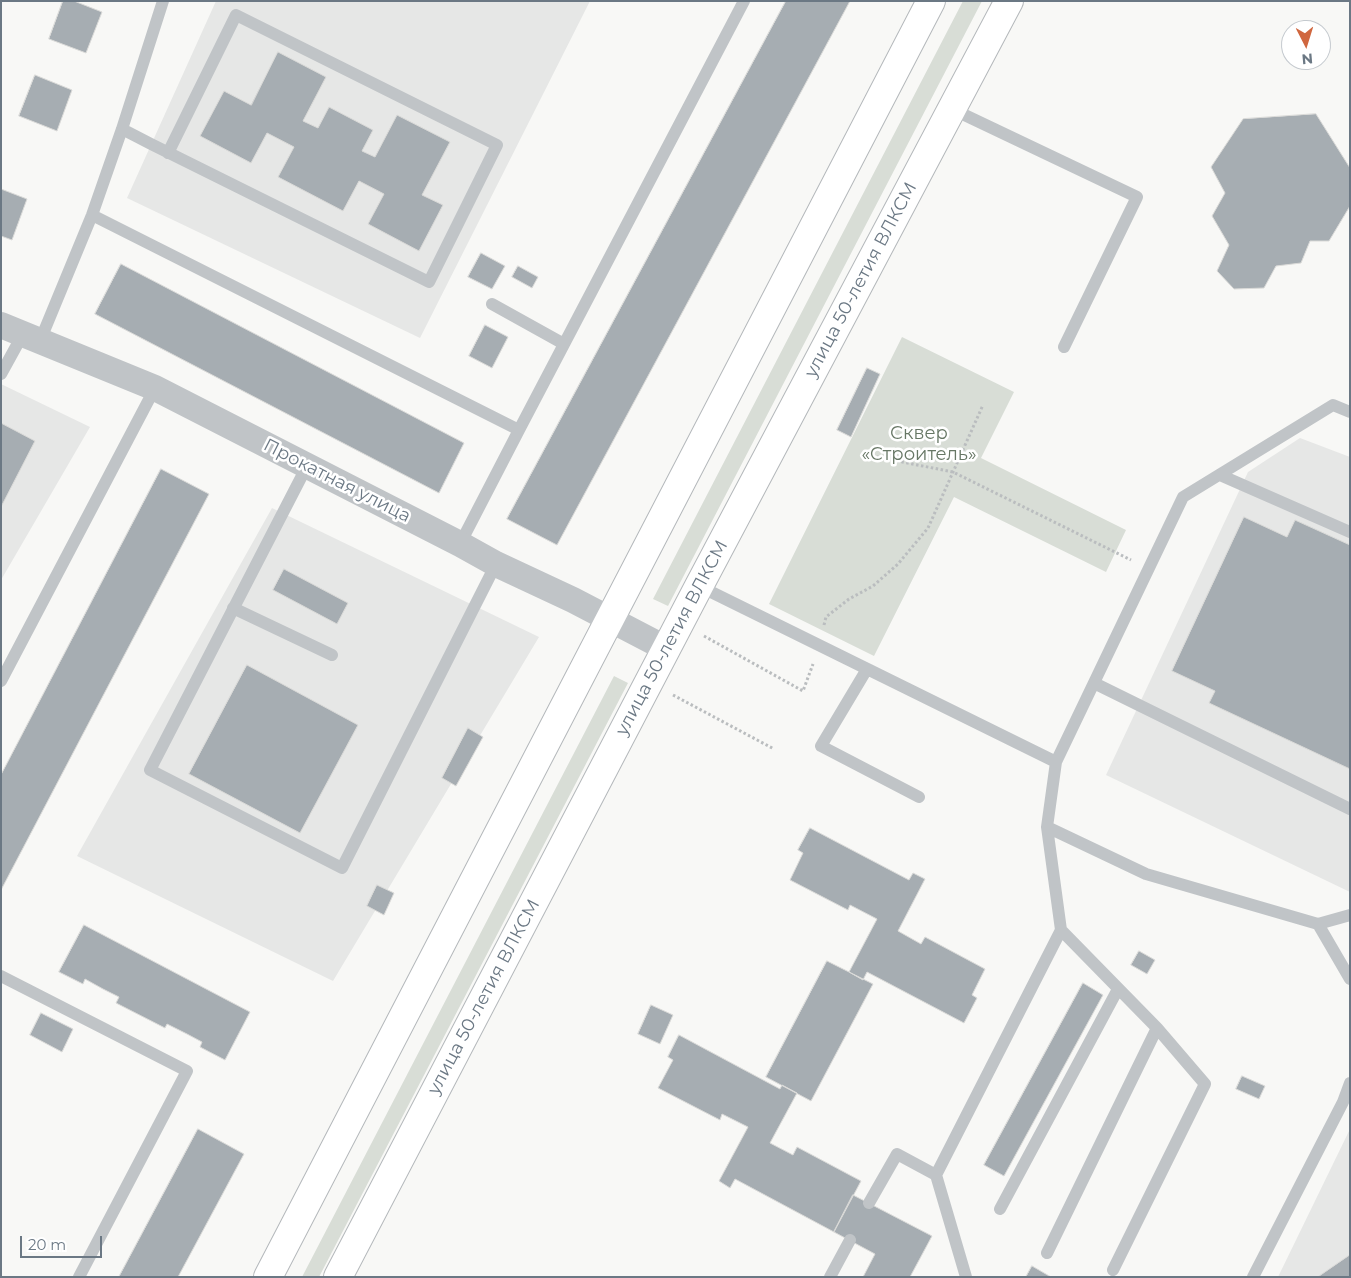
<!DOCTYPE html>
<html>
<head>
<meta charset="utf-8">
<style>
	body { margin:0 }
	#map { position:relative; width:1351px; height:1278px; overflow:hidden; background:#f8f8f6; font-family:Montserrat,sans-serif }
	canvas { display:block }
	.frame { position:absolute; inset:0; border:2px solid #6b7884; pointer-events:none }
	.north { position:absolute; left:1281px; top:20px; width:50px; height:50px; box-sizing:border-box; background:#fff; border:1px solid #c4c9ce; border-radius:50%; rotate:175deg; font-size:14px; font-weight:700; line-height:20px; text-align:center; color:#6b7884 }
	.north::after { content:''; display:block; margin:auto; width:18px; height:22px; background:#d0673f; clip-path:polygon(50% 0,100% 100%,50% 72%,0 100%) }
	.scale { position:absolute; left:20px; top:1236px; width:82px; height:22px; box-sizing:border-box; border:2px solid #6b7884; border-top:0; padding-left:6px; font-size:15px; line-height:18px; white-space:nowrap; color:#6b7884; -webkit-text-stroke:4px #fff; paint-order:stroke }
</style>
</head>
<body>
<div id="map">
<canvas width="1351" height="1278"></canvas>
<div class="frame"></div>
<div class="north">N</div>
<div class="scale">20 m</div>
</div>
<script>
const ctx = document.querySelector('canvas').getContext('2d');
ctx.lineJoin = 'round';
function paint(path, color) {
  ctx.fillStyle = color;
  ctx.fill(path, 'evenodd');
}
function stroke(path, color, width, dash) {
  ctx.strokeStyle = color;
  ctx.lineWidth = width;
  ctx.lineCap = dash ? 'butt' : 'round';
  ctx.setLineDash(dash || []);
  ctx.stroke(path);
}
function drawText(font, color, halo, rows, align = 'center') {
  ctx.font = font + ' Montserrat,sans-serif';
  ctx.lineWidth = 5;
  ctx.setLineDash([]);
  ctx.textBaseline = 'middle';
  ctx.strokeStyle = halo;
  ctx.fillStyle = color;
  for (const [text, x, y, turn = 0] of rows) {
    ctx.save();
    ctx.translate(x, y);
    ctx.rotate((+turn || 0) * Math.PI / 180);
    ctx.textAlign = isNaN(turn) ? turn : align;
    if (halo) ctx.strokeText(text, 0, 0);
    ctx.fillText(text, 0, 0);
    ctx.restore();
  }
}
paint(new Path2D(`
	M216,1h374l-170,337 -293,-140z
	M1,384l89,43 -89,153z
	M1300,438l50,19v435l-244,-117 142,-303z
	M272,508l267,129 -206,344 -256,-125z
	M1350,1129v148h-72z`), '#e6e7e6');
paint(new Path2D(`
	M963,1h19l-314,605 -15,-7z
	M902,337l112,55 -33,66 145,72 -20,42 -152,-75 -80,159 -105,-52z
	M614,676l14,7 -309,594h-17z`), '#d8ddd6');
const building = new Path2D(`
	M63,1h11l28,11 -16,41 -37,-14z
	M786,1h64l-293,544 -50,-26z
	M278,52l48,25 -23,44 15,7 11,-21 44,23 -11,21 13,6 22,-42 53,27 -28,53 21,10 -24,46 -51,-27 16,-30 -25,-13 -16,30 -65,-34 16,-30 -27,-14 -16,30 -51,-27 24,-45 27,14z
	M35,75l37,15 -15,41 -38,-15z
	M1316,114l34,54v38l-21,35h-19l-9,22 -25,3 -12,22 -30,1 -17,-18 12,-26 -17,-29 13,-23 -14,-26 32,-48z
	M1,189l26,10 -15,41 -11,-4z
	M481,253l24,13 -13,23 -24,-12z
	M121,264l343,179 -25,50 -344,-179z
	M518,266l20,11 -6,11 -20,-11z
	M485,325l23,12 -16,31 -23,-12z
	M867,368l13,6 -29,63 -14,-7z
	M1,423l34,18 -34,66z
	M161,469l48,25 -208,396v-115z
	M1244,517l43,20 8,-17 55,25v224l-141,-66 6,-12 -43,-20z
	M284,569l64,34 -11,21 -64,-34z
	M247,665l111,60 -58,108 -111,-59z
	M468,728l15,9 -27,49 -14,-8z
	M810,828l99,52 4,-7 12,6 -27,52 23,13 4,-7 60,32 -13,26 5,3 -13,25 -97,-51 -4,8 -14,-8 28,-53 -27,-14 -2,5 -58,-30 13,-27 -5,-3z
	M377,885l17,8 -10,22 -17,-9z
	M84,925l166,87 -25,48 -25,-13 2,-5 -15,-8 -20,-10 -2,4 -49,-25 3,-6 -16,-8 -18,-10 -2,5 -24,-12z
	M1139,951l16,9 -8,14 -16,-9z
	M827,961l46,23 -62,117 -45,-24z
	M1083,983l20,12 -99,181 -20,-11z
	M651,1005l22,10 -13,29 -22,-10z
	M41,1013l32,16 -11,23 -32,-17z
	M679,1035l101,54 2,-4 15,8 -27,50 23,12 4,-8 64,34 -27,51 -99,-53 -5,9 -11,-7 29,-54 -26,-13 -2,6 -62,-32 15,-28 -5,-3z
	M1242,1076l23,10 -6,13 -23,-10z
	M198,1129l46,25 -66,123h-59z
	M853,1195l79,41 -22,41h-47l12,-23 -41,-22z
	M1350,1255v22h-32z
	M1032,1266l19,11h-25z`);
paint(building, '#a6adb2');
stroke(building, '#dadad8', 1);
const primary = new Path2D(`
	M268,1277l663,-1276
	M338,1277l361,-691 310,-585`);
stroke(primary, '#b4b8bb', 30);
stroke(new Path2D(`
	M867,455l86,17 178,88
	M824,625l2,-8 23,-18 24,-13 25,-22 30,-36 55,-123
	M704,636l99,55 10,-27
	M673,695l101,54`), '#babdbf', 3, [2.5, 2.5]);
stroke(new Path2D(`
	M952,109l185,88 -73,150
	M122,129l29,15 278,138 68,-137 -261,-130 -68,138
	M92,215l427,215 -59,114
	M492,304l72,40
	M40,341l52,-126 30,-86 41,-128
	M1,374l22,-40
	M519,430l225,-429
	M307,466l-157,304 192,98 154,-304
	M1220,475l130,57
	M699,586l357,176
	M233,608l99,47
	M867,669l-46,77 98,51
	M1,681l154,-293
	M1094,683l256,126
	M1047,827l99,47 172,50 32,-9
	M1318,924l32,55
	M1,976l186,95 -108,206
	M869,1203l28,-49 39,21
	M1000,1209l118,-220
	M1047,1253l110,-225 -96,-98
	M1113,1270l92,-186 -48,-56
	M830,1277l20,-37
	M966,1277l-30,-102 125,-245 -14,-103 9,-65 127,-265 150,-92 17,7
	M1253,1277l90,-175 7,-19`), '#c0c4c7', 12);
stroke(new Path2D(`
	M1,325l154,63 305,156 36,20 77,36 94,49`), '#c0c4c7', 26);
stroke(primary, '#fff', 28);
drawText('18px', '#6b7884', '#fff', [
	["улица 50-летия ВЛКСМ",861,280,-62],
	["Прокатная улица",337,481,27],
	["улица 50-летия ВЛКСМ",672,638,-62],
	["улица 50-летия ВЛКСМ",484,997,-62]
]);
drawText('18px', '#677765', '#fff', [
	["Сквер",919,434],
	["«Cтроитель»",919,455]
]);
</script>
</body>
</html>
